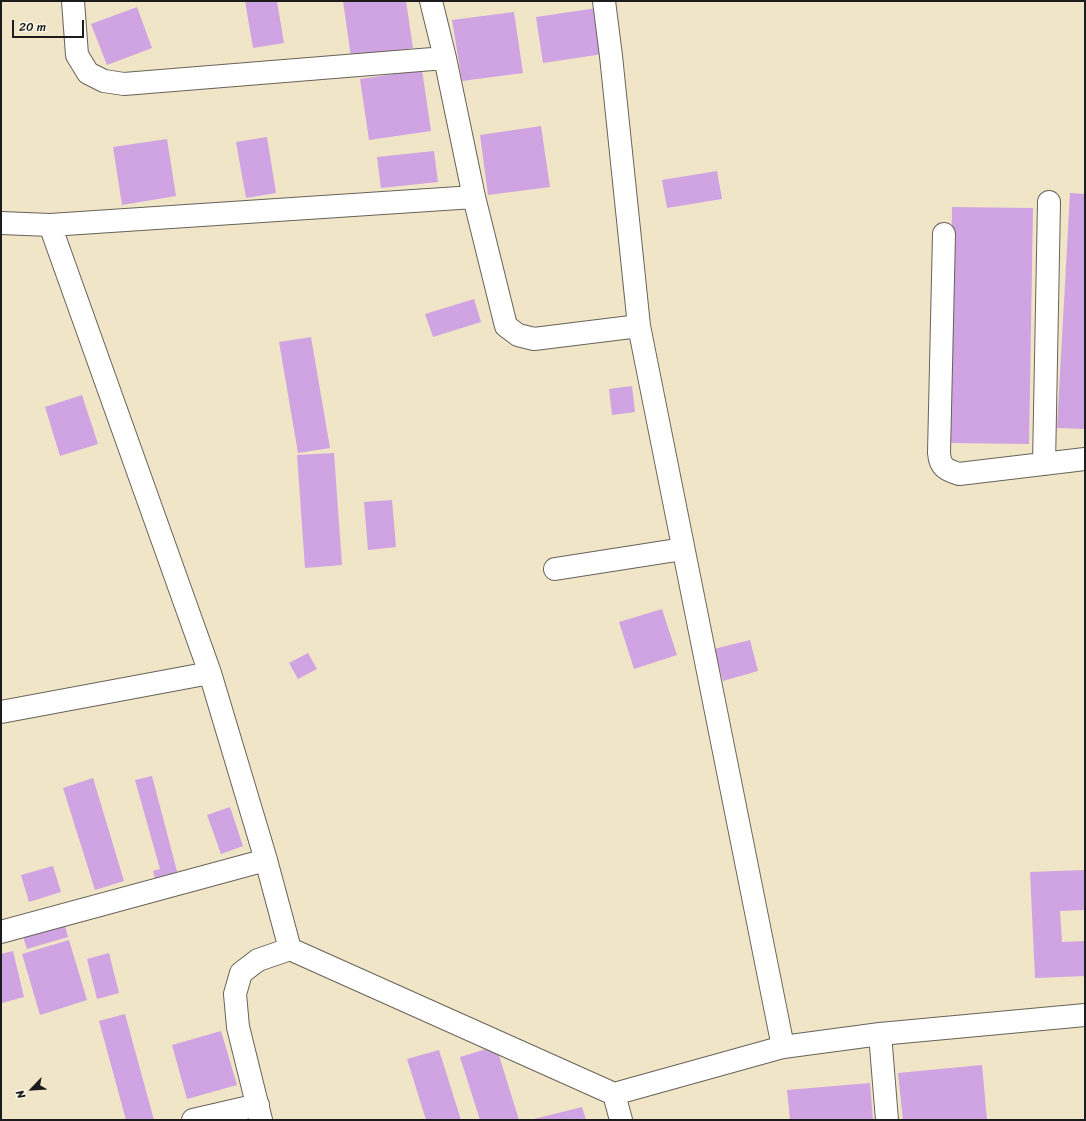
<!DOCTYPE html>
<html>
<head>
<meta charset="utf-8">
<style>
	body { margin:0 }
	#map { position:relative; width:1086px; height:1121px; overflow:hidden; background:#f1e5c8; font-family:Sriracha,sans-serif }
	canvas { display:block }
	.frame { position:absolute; inset:0; border:2px solid #1c1c1c; pointer-events:none }
	.north { position:absolute; left:12px; top:1069px; width:40px; height:40px; -webkit-text-stroke:3px #fcf5e5; paint-order:stroke; rotate:245deg; font-size:11px; font-weight:700; line-height:16px; text-align:center; color:#1c1c1c }
	.north::after { content:''; display:block; margin:auto; width:14px; height:18px; background:#1c1c1c; clip-path:polygon(50% 0,100% 100%,50% 72%,0 100%) }
	.scale { position:absolute; left:12px; top:20px; width:72px; height:18px; box-sizing:border-box; border:2px solid #1c1c1c; border-top:0; padding-left:5px; font-size:12px; line-height:14px; white-space:nowrap; color:#1c1c1c; -webkit-text-stroke:3px #fcf5e5; paint-order:stroke }
</style>
</head>
<body>
<div id="map">
<canvas width="1086" height="1121"></canvas>
<div class="frame"></div>
<div class="north">N</div>
<div class="scale">20 m</div>
</div>
<script>
const ctx = document.querySelector('canvas').getContext('2d');
ctx.lineJoin = 'round';
function paint(path, color) {
  ctx.fillStyle = color;
  ctx.fill(path, 'evenodd');
}
function stroke(path, color, width, dash) {
  ctx.strokeStyle = color;
  ctx.lineWidth = width;
  ctx.lineCap = dash ? 'butt' : 'round';
  ctx.setLineDash(dash || []);
  ctx.stroke(path);
}
paint(new Path2D(`
	M245,1h32l7,42 -31,5z
	M343,1h63l7,47 -62,9z
	M137,7l15,41 -45,17 -16,-41z
	M597,8l6,46 -60,9 -7,-46z
	M514,12l9,61 -61,8 -10,-61z
	M422,70l9,61 -62,9 -9,-61z
	M541,126l9,61 -62,8 -8,-60z
	M267,137l9,56 -30,5 -10,-56z
	M167,139l9,57 -54,9 -9,-58z
	M434,151l4,31 -57,6 -4,-31z
	M717,171l5,28 -55,9 -5,-28z
	M1070,193l15,1v235l-28,-1z
	M952,207l81,1 -4,236 -81,-1z
	M474,299l7,23 -48,15 -8,-23z
	M311,337l19,111 -32,5 -19,-111z
	M632,386l3,26 -23,3 -3,-26z
	M82,395l16,49 -38,12 -15,-49z
	M334,453l8,112 -37,3 -8,-113z
	M392,500l4,47 -28,3 -4,-48z
	M662,609l15,46 -43,14 -15,-47z
	M750,640l8,31 -35,10 -9,-32z
	M308,653l9,16 -19,10 -9,-16z
	M152,776l27,103 -22,6 -4,-14 7,-2 -25,-89z
	M93,778l31,103 -29,9 -32,-102z
	M230,807l13,39 -22,8 -14,-39z
	M53,866l8,26 -32,10 -8,-27z
	M1085,870v40l-25,1 2,31 23,-1v35l-50,2 -5,-106z
	M64,922l4,15 -41,12 -5,-15z
	M69,940l18,60 -47,15 -18,-61z
	M13,951l11,46 -22,6 -1,-49z
	M109,953l10,40 -22,6 -10,-40z
	M125,1014l29,106h-28l-27,-99z
	M221,1031l16,54 -50,14 -15,-54z
	M496,1046l23,74h-39l-20,-63z
	M439,1050l22,70h-35l-19,-61z
	M982,1065l5,55h-84l-5,-47z
	M870,1083l3,37h-83l-3,-30z
	M582,1107l4,13h-52v-1z`), '#d0a3e2');
const minor = new Path2D(`
	M73,1l4,54 11,18 16,8 20,3 321,-26
	M431,1l14,57 29,139 32,129 12,9 16,4 105,-13
	M604,1l7,55 28,270 144,721
	M1,223l49,2 424,-28
	M50,225l160,448 56,187 24,89
	M944,234l-5,219c1,14 7,17 20,21l126,-15
	M1044,464l5,-262
	M555,569l128,-20
	M1,712l209,-39
	M1,932l265,-72
	M880,1034l7,86
	M614,1094l7,26
	M193,1120l65,-15
	M261,1120l-23,-93 -3,-33 6,-21 17,-13 32,-11 324,145 169,-47 97,-13 205,-19`);
stroke(minor, '#676258', 24);
stroke(minor, '#fff', 22);
</script>
</body>
</html>
